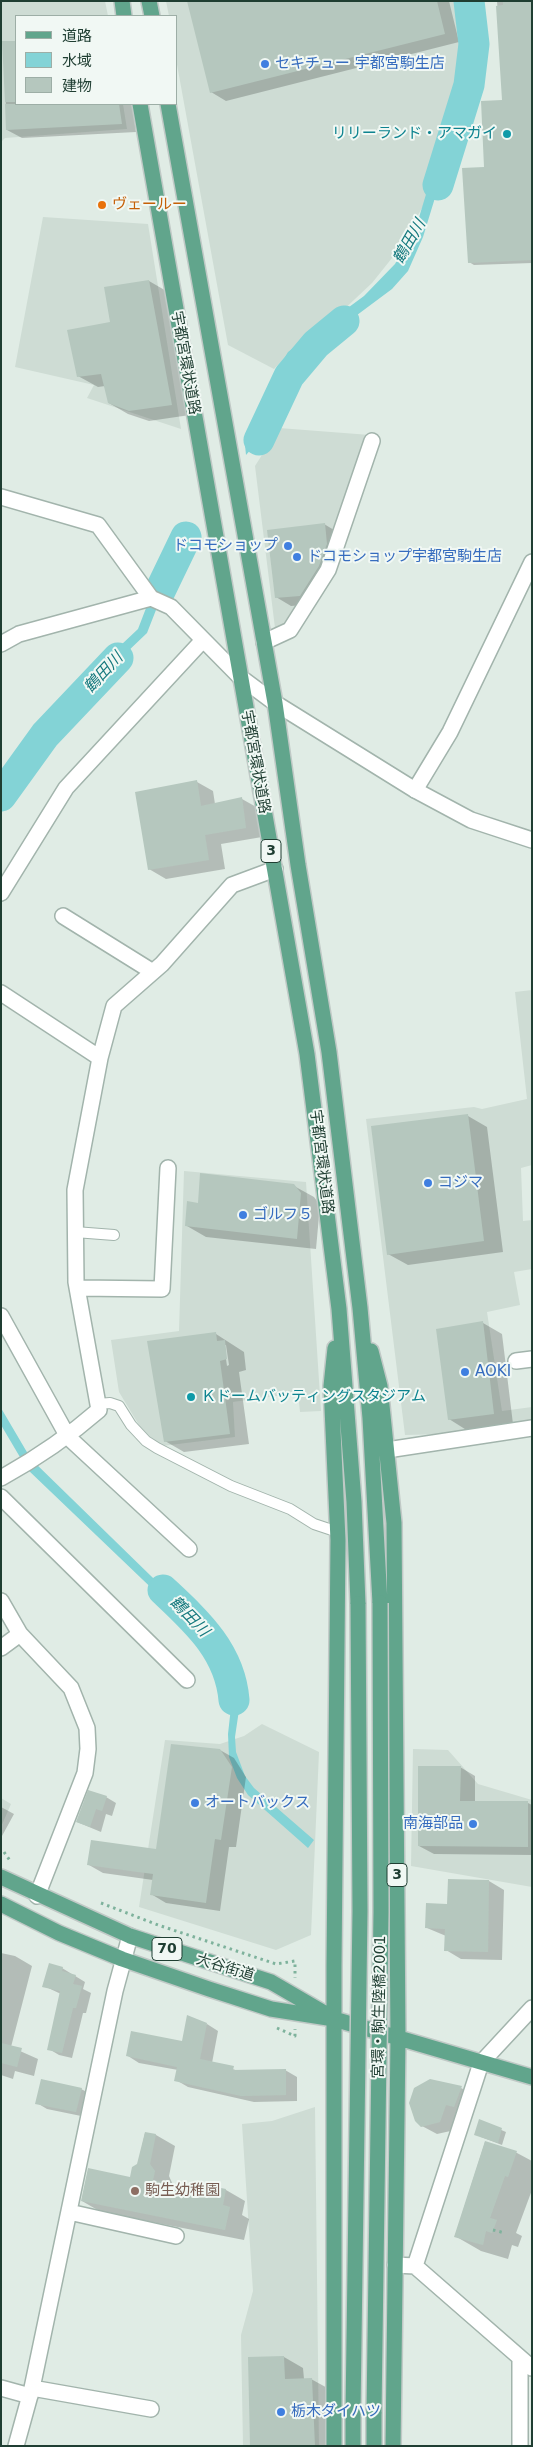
<!DOCTYPE html>
<html>
<head>
<meta charset="utf-8">
<style>
	body { margin:0 }
	#map { position:relative; width:533px; height:2447px; overflow:hidden; background:#e0ece5; font-family:"DejaVu Sans","Noto Sans JP",sans-serif }
	canvas { display:block }
	.frame { position:absolute; inset:0; border:2px solid #1f3e32; pointer-events:none }
	.legend { position:absolute; left:15px; top:15px; width:162px; height:90px; box-sizing:border-box; background:#f1f8f4; border:1px solid #9daea6; margin:0; padding:6px 9px; list-style:none; font-size:15px; color:#1f3e32 }
	.legend li { display:flex; align-items:center; gap:10px; height:25px }
	.legend b { width:25px; border:1px solid #9daea6 }
</style>
</head>
<body>
<div id="map">
<canvas width="533" height="2447"></canvas>
<div class="frame"></div>
<ul class="legend">
<li><b style="height:6px;background:#61a58c"></b>道路</li>
<li><b style="height:14px;background:#83d3d6"></b>水域</li>
<li><b style="height:14px;background:#b5c7be"></b>建物</li>
</ul>
</div>
<script>
const ctx = document.querySelector('canvas').getContext('2d');
ctx.lineJoin = 'round';
function paint(path, color) {
  ctx.fillStyle = color;
  ctx.fill(path, 'evenodd');
}
function stroke(path, color, width, dash) {
  ctx.strokeStyle = color;
  ctx.lineWidth = width;
  ctx.lineCap = dash ? 'butt' : 'round';
  ctx.setLineDash(dash || []);
  ctx.stroke(path);
}
function drawText(font, color, halo, rows, align = 'center') {
  ctx.font = font + ' "DejaVu Sans","Noto Sans JP",sans-serif';
  ctx.lineWidth = 4;
  ctx.setLineDash([]);
  ctx.textBaseline = 'middle';
  ctx.strokeStyle = halo;
  ctx.fillStyle = color;
  for (const [text, x, y, turn = 0] of rows) {
    ctx.save();
    ctx.translate(x, y);
    ctx.rotate((+turn || 0) * Math.PI / 180);
    ctx.textAlign = isNaN(turn) ? turn : align;
    if (halo) ctx.strokeText(text, 0, 0);
    ctx.fillText(text, 0, 0);
    ctx.restore();
  }
}
paint(new Path2D(`
	M1,1h104l3,15h-92v88h107l4,25 -122,9 -4,4z
	M166,1h293l4,29 -2,41 -36,132 -29,50 -24,30 -34,32 -46,35 -18,19 -46,-24 -52,-286v-43h-7z
	M43,217l105,7 33,205 -94,-31 7,-13 -79,-18z
	M279,428l91,7 -46,133 -37,60h-12l-20,-162z
	M532,990v175l-11,3 2,53 9,-1v49l-18,3 6,33 -33,7 15,99 30,-4v15l-86,12 -41,1 -39,-316 108,-12 8,2 45,-10 -12,-107z
	M184,1171l122,11 15,229 -21,1 -2,-19 -65,9 2,35 -73,9 -20,-16 -23,-38 -8,-52 68,-9z
	M262,1724l57,28 -8,183 -35,15 -137,-43 26,-167 55,4 24,-8z
	M413,1749l35,1 30,34 54,16v87l-121,-21z
	M1,1798l10,6 -10,23z
	M315,2107l4,339h-76l-2,-111 12,-44 -11,-167 30,-3z`), '#cedcd4');
paint(new Path2D(`
	M463,1h9l2,5 4,40 -3,21 -52,170 -15,34 -16,18 -98,73c-13,23 -16,53 -30,72 -5,7 -12,14 -18,21l-1,-10 18,-28 13,-44 12,-21 76,-56 31,-32 22,-40 51,-168z
	M176,530l10,3 -39,100 -91,87 -55,82v-16l42,-61 25,-30 70,-66z
	M1,1408l30,51 161,157 27,37 11,17 5,15 4,25 -4,27 1,15 9,24 9,12 60,52 -6,8 -60,-53 -11,-17 -8,-21 -1,-23 3,-27 -2,-22 -8,-19 -33,-43 -161,-154 -26,-44z`), '#83d3d6');
paint(new Path2D(`
	M188,1h261l10,41 -233,59 -15,-9z
	M497,1h35v262l-58,2 -5,-3 17,-93 18,-68z
	M16,42v62h116l4,28 -114,6 -15,-8 -4,-87z
	M149,281l19,11 22,123 -41,6 -21,-7 -19,-11 -4,-17 -7,1 -20,-11z
	M324,524l15,9 2,20 -7,22 -18,29 -25,2 -15,-9z
	M197,782l16,9 2,13 27,-5 16,9 4,29 -41,7 4,25 -59,10 -17,-10z
	M468,1116l19,11 16,125 -95,13 -20,-11z
	M294,1186l20,11 6,8 -4,44 -110,-12 -19,-11 12,-22z
	M483,1323l19,11 11,90 -45,7 -19,-12z
	M216,1334l28,18 2,18 -7,2 10,72 -65,8 -19,-11zM224,1345h2l3,20 -2,1z
	M220,1750l14,8 12,19 -10,70h-7l-9,64 -54,-8 -15,-9 2,-14 -50,-7 -14,-8 68,-15z
	M460,1767l15,9v26l53,1 4,2v50l-98,-1 -15,-8z
	M106,1797l10,6 -4,13 -6,-2 -5,18 -24,-10z
	M1,1807l13,7 -12,22h-1z
	M489,1881l15,9 -2,70 -41,-1 -15,-9v-14l-19,-8 21,-23z
	M1,1953l14,3 17,10 -21,81 27,12 -4,17 -19,-5 -2,8 -12,-4z
	M62,1968l23,14 -2,7 8,4 -5,20h-3l-11,45 -13,-3 -10,-6 12,-55 -17,-8z
	M207,2024l11,7 -6,32 27,8 46,-1 12,7v24l-43,1 -66,-15 -12,-7 2,-10 -39,-7 -11,-7 55,-13z
	M461,2088l15,8 -21,34 -18,4 -15,-8z
	M81,2089l10,5 -5,23 -39,-8 -10,-6z
	M480,2121l26,11 -4,13 -21,-8z
	M145,2133l11,2 19,11 -6,30 4,9 23,5h30l19,11 -3,14 7,4 -5,21 -143,-28 -19,-11 49,-23 7,-14z
	M485,2142l32,11 15,8v29l-16,43 6,3 -4,11 -6,-2 -4,14 -27,-8 -26,-15z
	M284,2357l19,11 1,11h7l20,11 2,56h-81l-3,-88z`), '#0003');
stroke(new Path2D(`
	M438,185l31,-100 5,-41 -5,-43
	M259,440l30,-64 27,-32 28,-23
	M160,591l26,-54
	M1,796l44,-61 73,-77
	M163,1590c33,31 67,61 71,110`), '#83d3d6', 31);
paint(new Path2D(`
	M187,1h250l8,33 -235,59z
	M503,1h29v259l-64,3 -6,-95 22,-1 -3,-66 21,-1 -6,-94 7,-1z
	M2,41h14v61h-11z
	M5,104h114l3,20 -116,6z
	M149,280l23,125 -43,6 -21,-8 -7,-29 -24,3 -10,-47 43,-8 -6,-35z
	M325,523l2,21 -8,22 -19,30 -25,2 -8,-68z
	M197,780l4,26 41,-9 4,31 -41,7 4,25 -61,10 -13,-78z
	M468,1114l16,127 -97,14 -16,-129z
	M200,1173l94,11 7,9 -4,46 -112,-13 2,-25 11,2z
	M483,1321l11,93 -46,6 -12,-91z
	M216,1332l1,9 8,-1 2,19 -7,2 10,73 -66,8 -17,-101z
	M171,1744l49,5 12,18 -11,73 -6,-1 -9,64 -56,-8 3,-21 -66,-9 4,-25 65,9z
	M418,1766h43l-1,35h68v46l-110,-1z
	M88,1790l19,6 -5,15 -6,-2 -6,18 -14,-5z
	M448,1879l41,1 -1,72 -44,-1 1,-22 -20,-1 1,-25 21,1z
	M49,1963l14,4 -1,4 14,4 -3,9 9,2 -6,22h-3l-11,45 -15,-3 13,-59 -18,-4z
	M187,2015l20,8 -7,36 34,7 -1,4 53,-1v26l-45,1 -67,-15 3,-14 -51,-11 5,-25 51,10z
	M1,2043l21,5 -5,19 -16,-4z
	M41,2079l41,9 -6,24 -41,-8z
	M430,2079l32,7 -8,21 -8,-2 -6,17 -19,5 -6,-6 -6,-18 5,-15z
	M479,2119l23,9 -4,15 -24,-8z
	M145,2132l11,2 -6,30 5,7 -2,9 42,8 1,-5 30,6 -3,16 7,2 -5,23 -144,-29 7,-33 42,9 2,-10 5,-3z
	M485,2141l32,10 -9,26 -3,-1 -15,42 7,2 -5,13 -6,-2 -3,14 -29,-8z
	M284,2356l1,23 27,-1 3,68h-65l-2,-89z`), '#b5c7be');
const service = new Path2D(`
	M75,1232l39,3
	M98,1404l12,-1 9,3 12,19 15,16 11,7 74,38 59,23 24,15 24,8`);
const minor = new Path2D(`
	M1,497l97,28 53,73 20,9 69,70
	M264,642l26,-12 38,-60 44,-129
	M1,644l18,-10 132,-36
	M415,790l35,-58 82,-170
	M1,893l65,-105 137,-148
	M63,916l90,56
	M1,993l99,65
	M78,1288l84,1 6,-121
	M1,1316l67,121 121,112
	M516,1361l16,-2
	M387,1450l145,-22
	M1,1478c36,-20 67,-41 98,-68l-23,-128 -1,-92 25,-132 14,-52 48,-42 70,-79 43,-16
	M1,1497l186,183
	M1,1601l19,33 51,54 16,40 1,21 -3,24 -48,123
	M1,1648l19,-14
	M69,2212l107,24
	M395,2265l20,1 66,-203 51,-55
	M415,2266l117,102
	M520,2358v88
	M1,2388l29,8
	M32,2388l119,21
	M16,2446l16,-58 83,-397 15,-55`);
const tertiary = new Path2D(`
	M240,677l35,26 140,87 56,30 61,20`);
const primary = new Path2D(`
	M122,1l2,15
	M149,1l3,15
	M140,104l167,950 32,255 15,193 4,102
	M168,104l107,599 23,162 31,187 31,256 10,110 10,185
	M371,1351l9,35 14,137 4,515 -5,408
	M1,1877l129,59 141,46 55,32
	M1,1904l58,29 63,26 87,30 62,20 63,10 198,58
	M334,2446v-480l4,-426 -7,-154 4,-38
	M353,2446v-34
	M374,2446v-34`);
stroke(service, '#a2b4ac', 12);
stroke(minor, '#a2b4ac', 18);
stroke(tertiary, '#a2b4ac', 18);
stroke(primary, '#c0c9c6', 18);
stroke(new Path2D(`
	M4,1852l7,10
	M101,1903l57,22 118,39 19,-3v17
	M277,2028l18,8v-7
	M493,2230l12,3`), '#7eb29c', 3, [2.5, 4]);
stroke(service, '#fff', 10);
stroke(minor, '#fff', 15);
stroke(tertiary, '#fff', 15);
stroke(primary, '#61a58c', 15);
const primaryBridge = new Path2D(`
	M353,2412l7,-501 -2,-307
	M374,2412l7,-500 -1,-309`);
stroke(primaryBridge, '#c0c9c6', 18, []);
stroke(primaryBridge, '#61a58c', 15);
for (const [x, y, r, color] of [
	[265,64,5,"#3f7fe0"],
	[507,134,5,"#0f9aa8"],
	[102,205,5,"#e8710a"],
	[288,546,5,"#3f7fe0"],
	[297,557,5,"#3f7fe0"],
	[428,1183,5,"#3f7fe0"],
	[243,1215,5,"#3f7fe0"],
	[465,1372,5,"#3f7fe0"],
	[191,1397,5,"#0f9aa8"],
	[195,1803,5,"#3f7fe0"],
	[473,1824,5,"#3f7fe0"],
	[135,2191,5,"#8d6e63"],
	[281,2412,5,"#3f7fe0"]
]) {
  const dot = new Path2D();
  dot.arc(x, y, r, 0, 2 * Math.PI);
  ctx.fillStyle = color;
  ctx.fill(dot);
  stroke(dot, '#f1f8f4', 2);
}
for (const [x, y, w] of [
	[271,851,20],
	[397,1875,20],
	[167,1949,30]
]) {
  const box = new Path2D();
  box.roundRect(x - w / 2, y - 11.5, w, 23, 4);
  ctx.fillStyle = '#f1f8f4';
  ctx.fill(box);
  stroke(box, '#1f3e32', 1);
}
drawText('bold 14px', '#1f3e32', null, [
	["3",271,851],
	["3",397,1875],
	["70",167,1949]
]);
drawText('15px', '#366cbe', '#f1f8f4', [
	["セキチュー 宇都宮駒生店",275,64],
	["ドコモショップ",278,546,"right"],
	["ドコモショップ宇都宮駒生店",307,557],
	["コジマ",438,1183],
	["ゴルフ５",253,1215],
	["AOKI",475,1372],
	["オートバックス",205,1803],
	["南海部品",463,1824,"right"],
	["栃木ダイハツ",291,2412]
], 'left');
drawText('15px', '#0d838f', '#f1f8f4', [
	["リリーランド・アマガイ",497,134],
	["Ｋドームバッティングスタジアム",201,1397,"left"]
], 'right');
drawText('15px', '#c56008', '#f1f8f4', [
	["ヴェールー",112,205]
], 'left');
drawText('15px', '#1f3e32', '#f1f8f4', [
	["宇都宮環状道路",185,363,80],
	["宇都宮環状道路",255,762,80],
	["宇都宮環状道路",321,1162,83],
	["大谷街道",225,1968,17],
	["宮環・駒生陸橋2001",380,2007,-89]
]);
drawText('15px', '#785e54', '#f1f8f4', [
	["駒生幼稚園",145,2191]
], 'left');
drawText('italic 16px', '#15797e', '#f1f8f4', [
	["鶴田川",410,242,-60],
	["鶴田川",104,673,-47],
	["鶴田川",189,1617,46]
]);
</script>
</body>
</html>
